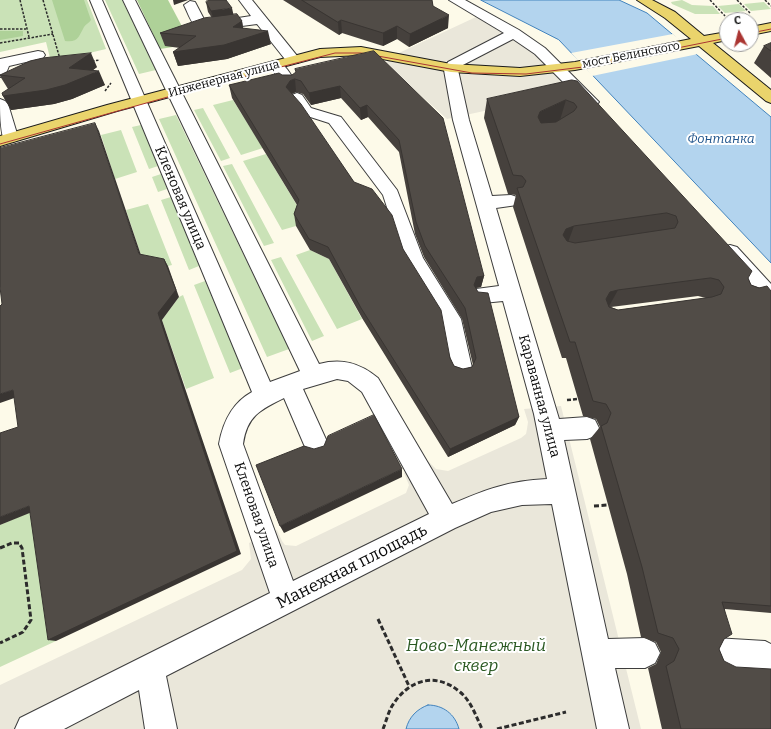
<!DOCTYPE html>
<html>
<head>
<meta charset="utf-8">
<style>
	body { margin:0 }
	#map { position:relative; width:771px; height:729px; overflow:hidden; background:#fdfae9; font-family:Bitter,serif }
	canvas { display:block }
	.north { position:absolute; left:719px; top:12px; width:40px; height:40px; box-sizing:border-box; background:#fff; border:1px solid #9d9d9d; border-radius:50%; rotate:353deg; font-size:11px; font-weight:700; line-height:16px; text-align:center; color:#0a0a0a }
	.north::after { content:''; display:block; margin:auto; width:14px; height:18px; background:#aa3532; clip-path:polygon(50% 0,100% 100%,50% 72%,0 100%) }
</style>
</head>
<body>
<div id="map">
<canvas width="771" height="729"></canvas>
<div class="north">С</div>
</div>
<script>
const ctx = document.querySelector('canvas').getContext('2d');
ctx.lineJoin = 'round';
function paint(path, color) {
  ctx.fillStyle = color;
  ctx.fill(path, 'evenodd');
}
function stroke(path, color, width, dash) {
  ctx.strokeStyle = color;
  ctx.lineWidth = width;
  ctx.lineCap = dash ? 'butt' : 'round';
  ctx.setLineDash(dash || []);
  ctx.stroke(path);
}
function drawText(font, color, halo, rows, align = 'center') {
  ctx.font = font + ' Bitter,serif';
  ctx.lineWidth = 4;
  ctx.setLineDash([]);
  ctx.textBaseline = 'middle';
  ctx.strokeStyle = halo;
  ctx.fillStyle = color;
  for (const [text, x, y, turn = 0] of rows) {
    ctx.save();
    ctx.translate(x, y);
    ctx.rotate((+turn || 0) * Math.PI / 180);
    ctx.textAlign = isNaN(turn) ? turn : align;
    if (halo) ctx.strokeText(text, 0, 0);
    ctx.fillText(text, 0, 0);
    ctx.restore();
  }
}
paint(new Path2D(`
	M0,0h87l19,49 -55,13 -5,-20 -46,10z
	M105,0h17l34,70 -17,4z
	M682,0l10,5 21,1 7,8h-25l-23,-10 -1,-2z
	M764,2l7,7 -20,2 -7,-7z
	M739,4l7,7 -21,2 -7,-7z
	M233,100l30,48 -22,7 -28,-50z
	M203,108l27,50 -9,3 -27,-51z
	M176,115l113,234 -22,8 -108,-238z
	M141,125l17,41 -9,3 -17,-42z
	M121,130l16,42 -22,7 -14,-44z
	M266,154l35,58 -5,14 -14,4 -39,-69z
	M232,164l42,79 -10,3 -41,-80z
	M161,174l6,15 -9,3 -6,-15z
	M171,197l28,69 -10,4 -28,-70z
	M148,204l24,61 -4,1 -25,-5 -17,-51z
	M310,250l19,9 33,60 -25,10 -41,-74z
	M281,257l43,79 -12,5 -41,-81z
	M205,281l38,87 -13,5 -36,-88z
	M183,295l31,83 -28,11 -24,-69 17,-23z
	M37,509l19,132 -56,26v-142z`), '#cae2b7');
paint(new Path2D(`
	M52,0h32l7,20c-2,3 -5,4 -7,7 -5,9 -6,16 -19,14z
	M137,0h31l17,32 -12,15 -13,2z
	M0,31h23v5l-23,4z`), '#aed198');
paint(new Path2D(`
	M476,17l13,6 58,38 30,30 -130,28 -62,-56 16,-11z
	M561,406l80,323h-641v-44l242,-115 9,-11 -2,-16 28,-13 5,11 3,4 11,1 110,-53 3,-8 -5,-12 24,-12 8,8 12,2 73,-33 5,-4 1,-5 1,-7 -4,-13z`), '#eae7da');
const water = new Path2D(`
	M481,0h138l28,13 124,104v146l-212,-223z
	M428,705c15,0 27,9 31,24h-53c3,-12 11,-20 22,-24z`);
paint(water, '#b3d4ee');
stroke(water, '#4283bd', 1);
paint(new Path2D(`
	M673,34l25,20 -106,22 -21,-23z`), '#fdfae9');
const minor = new Path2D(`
	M90,0h12l168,382 30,-11 -177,-371h12l184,364c23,-6 41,-1 59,14l74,126c35,-15 56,-23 95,-25l-13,-65 -31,-113 -20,2 -7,-2 -3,-6 3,-6 23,-3 -46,-166 -9,-50 4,-8 56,-29 -55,-33h16l54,30 26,18 54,54 -3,3h-10l-51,-51 -22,-15 -54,28 -1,3 11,50 23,76 19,-1 6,2 3,4 -3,4 -21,3 63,211 28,-2 8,3 4,8 -4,8 -8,3 -23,1 44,199 37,-1 10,5 5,10 -5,10 -10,5h-30l14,61h-32l-45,-225 -30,1 -31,7 -36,16 -289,148 11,53h-32l-6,-39 -75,39h-49l5,-11 250,-125 -51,-149c4,-22 13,-41 33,-52zM337,379l11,2 14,11 67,122 -136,67 -50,-137c4,-28 17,-34 41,-46l24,56 9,3 9,-3 3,-8 -26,-57z
	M239,0h13l46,57 2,3 -2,3h-10l-31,-39 -53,7c-12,-3 -15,-16 -20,-26l6,-4 5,1 11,21 45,-7z
	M38,51l5,1 2,3 -2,3 -34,8 -4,10 -5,1v-18z
	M276,61c9,2 15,14 20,22l-2,3h-10l-15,-21 2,-3z
	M297,93l5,2 9,13 30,9 56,73 26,68 38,61 11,49 -3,7 -8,2 -8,-2 -3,-7 -9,-48 -37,-60 -21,-65 -54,-72 -28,-9 -12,-16 3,-3z
	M0,99l5,2 3,3 10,33 -2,4 -6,1 -6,-1c-4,-12 -4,-29 -4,-42z
	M730,245l7,2 34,37v21l-7,-2 -41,-46 -3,-5 3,-5z
	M715,638l50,3 6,3v47l-11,-4 -6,-17 -39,-2 -10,-5 -5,-10 5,-10z`);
const major = new Path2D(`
	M637,0h15l23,12 29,24 23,-4v8l-14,3 58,47v13l-5,-2 -67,-55 -124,24 -55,6 -69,-4 -90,-17 -41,2 -203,54 -117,35v-10l107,-31 213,-56 41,-2 90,17 69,4 55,-6 116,-23 -26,-21z
	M771,23v8l-20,4v-8z`);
stroke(minor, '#3d3d3d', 2);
stroke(major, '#1b1b1b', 2);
stroke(new Path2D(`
	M20,0l9,37
	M43,0l17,59
	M710,0l15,16
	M737,0l13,13
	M765,0l6,6
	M0,29h26
	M0,43l53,-9
	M92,61l8,-1
	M105,91l6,-8`), '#2c2c2c', 1.5, [2.5, 1.5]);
stroke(new Path2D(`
	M567,400l11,-1`), '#2c2c2c', 2.5, [4, 2]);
stroke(new Path2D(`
	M594,506l14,-1
	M0,548l12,-5h7l3,5 9,72 -8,12 -23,11
	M378,619l31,67
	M383,729c3,-7 5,-16 9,-23 16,-26 43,-35 68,-14 11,9 16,24 22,37
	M497,729l69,-17`), '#2c2c2c', 3, [5, 2.5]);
paint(minor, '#fff');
paint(major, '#ead46c');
stroke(new Path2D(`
	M751,33l20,-4
	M0,144l207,-58 128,-33h26l111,20 54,1 57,-7 144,-29`), '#aa3532', 1);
paint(new Path2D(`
	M283,0h149l1,6 15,22 -39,19 -12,-8 -14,7 -41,-13 -3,2z
	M206,2l27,13 9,6 1,7 28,16 -44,15 -49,7 -5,-14 7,-4 -15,-2 -5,-13 52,-15 -4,-6z
	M771,43v35l-17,-15 10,-17z
	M374,51l110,225 -3,11 -5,1 43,129 -4,8 -67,32 -86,-139 -33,-59 -19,-9 -14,-24 -2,-12 3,-9 -65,-107 -3,-13 53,-10h10zM296,92l7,2 8,11 30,-7 20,22 7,-3 31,35 16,82 9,23 38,62 11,46 -1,2 -9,2 -9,-3 -51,-117 -49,-67 -62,-88z
	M97,67l-5,4 13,14 -33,14 -18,5 -43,6 -8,-14 6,-7h-1l-8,-13v-1z
	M572,80l176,198 3,7 20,6v322l-46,-4 -1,30 -5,10 5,12 47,68h-109l-14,-61 8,-4 5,-12 -5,-10 -15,-5 -14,-63 -37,-135 10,-12 -4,-8 -13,-3 -17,-58h-4l-49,-151 3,-12 -8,-1 -24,-76 3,-19zM698,296l8,2 -88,12 -7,-3z`), '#46413d');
paint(new Path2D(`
	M173,0h15l-14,5z
	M232,8l2,9 -20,3 -3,-9z
	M449,15l-1,13 -39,19 1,-13z
	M341,20l1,13 -3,2 -1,-13z
	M242,21l2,13 -11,-7z
	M397,26v13l-14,7v-13z
	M268,31l3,13 -44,15 -49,7 -5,-14z
	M91,53l6,14 -17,12 19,-8 6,14 -33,14 -18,5 -43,6 -8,-14z
	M295,79l1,13 -5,2 -5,-7 4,-6z
	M340,86l1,12 -30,7 -2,-12z
	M566,100l-6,20 -25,12 3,-15 2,-5z
	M367,105l1,12 -7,3 -1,-12z
	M95,123l4,8 44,130 -4,-7z
	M574,226l-7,19 -4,-10 3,-6z
	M164,259l4,7 11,31 -17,23 79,234 -185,87 -8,-1z
	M484,276l-3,11 -6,1 -1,-3 3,-8z
	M618,290l-10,18 -7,2 9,-18z
	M13,390l7,6 -20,7v-9z
	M519,417l-4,8 -67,32 2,-8z
	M402,469v8l-118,56 -4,-7z
	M29,506l8,4 -37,15v-8z`), '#393532');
const building = new Path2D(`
	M208,0h18l6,8 -21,3 -5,-9z
	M302,0h130l1,6 16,9 -39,19 -13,-8 -14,7 -42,-13 -3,2z
	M237,14l5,7 -9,6 35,4 -44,14 -51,7 23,-16 -36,-3 44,-15z
	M771,43v8l-7,-5z
	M374,51l69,67 41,158 -7,1 -3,8 4,7 10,1 31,124 -69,32 -89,-141 -33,-61 -19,-8 -15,-25 5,-14 -70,-115 50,-12 3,2h10l4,-3 -1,-3zM295,79l6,2 8,12 31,-7 20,22 7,-3 32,35 17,82 9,24 40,62 11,50 -4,9 -9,2 -9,-3 -4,-8 -9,-48 -38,-61 -11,-34 -20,-26 -18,-7 -53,-78 -15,-17 4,-6z
	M91,53l-22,15 30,3 -34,14 -19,5 -43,6 -1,-3 23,-15 -25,-3 30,-14 13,-3z
	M572,80l5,1 175,190 -4,7 3,7 8,3 8,-2 4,5v315l-49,-4 10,32 -8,5 -5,10 5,12 12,6 35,2v60h-90l-15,-63 8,-5 5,-12 -6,-11 -15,-5 -16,-66 -41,-141 6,-3 4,-10 -5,-9 -13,-3 -18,-59h-5l-53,-154 6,-1 3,-6 -4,-5 -9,-1 -26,-76zM566,100l8,3 3,4 -3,4 -18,11 -15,1 -3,-6 2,-5zM667,213l9,3 2,6 -3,6 -100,15 -8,-2 -4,-6 3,-6 8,-3zM711,278l8,2 5,7 -3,7 -9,3 -94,13 -9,-3 -3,-8 4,-7 8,-2z
	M95,123l44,131 25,5 12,31 -18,23 79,238 -189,89 -19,-134 -29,11v-84l18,-6 -5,-37 -13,4v-88l2,-2 -2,-17v-139z
	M374,415l28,54 -122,57 -24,-61 48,-19 10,3 10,-3 4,-10z`);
paint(building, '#514c47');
stroke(building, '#393532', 1);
drawText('12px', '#0a0a0a', '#fff', [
	["мост Белинского",631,55,-11],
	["Инженерная улица",224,79,-15]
]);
drawText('italic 13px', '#22568d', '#fff', [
	["Фонтанка",721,139]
]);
drawText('14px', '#0a0a0a', '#fff', [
	["Кленовая улица",180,198,67],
	["Караванная улица",539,396,75],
	["Кленовая улица",256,515,71]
]);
drawText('17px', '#0a0a0a', '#fff', [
	["Манежная площадь",352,567,-27]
]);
drawText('italic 17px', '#2a5922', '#fff', [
	["Ново-Манежный",476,646],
	["сквер",476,666]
]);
</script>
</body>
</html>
